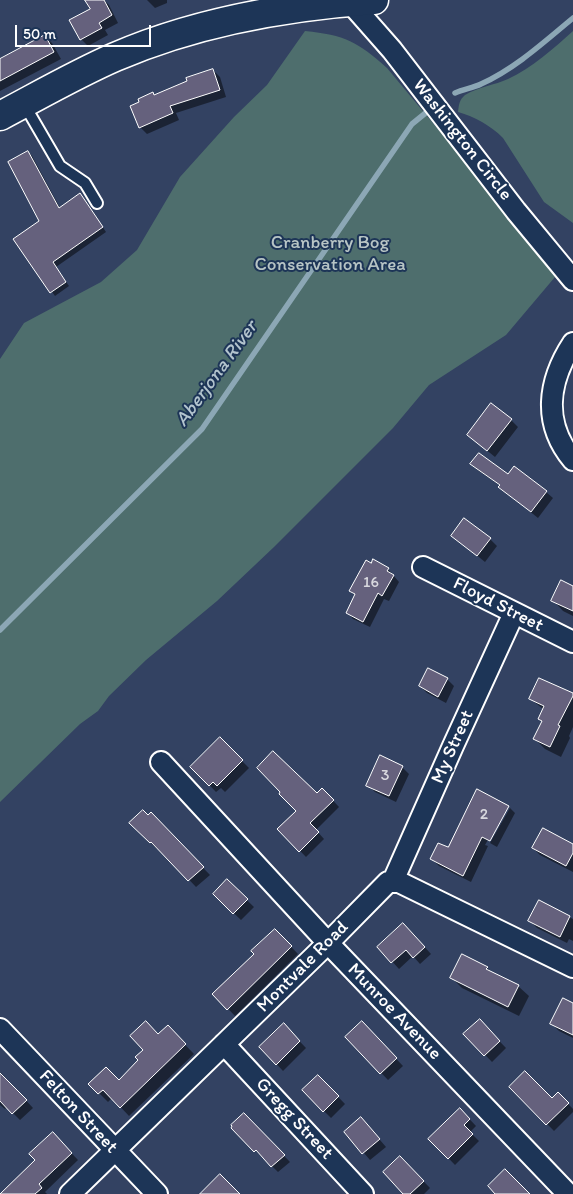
<!DOCTYPE html>
<html>
<head>
<meta charset="utf-8">
<style>
	body { margin:0 }
	#map { position:relative; width:573px; height:1194px; overflow:hidden; background:#334262; font-family:Itim,sans-serif }
	canvas { display:block }
	.scale { position:absolute; left:15px; top:25px; width:136px; height:22px; box-sizing:border-box; border:2px solid #fff; border-top:0; padding-left:6px; font-size:15px; line-height:18px; white-space:nowrap; color:#fff; -webkit-text-stroke:4px #1d3557; paint-order:stroke }
</style>
</head>
<body>
<div id="map">
<canvas width="573" height="1194"></canvas>
<div class="scale">50 m</div>
</div>
<script>
const ctx = document.querySelector('canvas').getContext('2d');
ctx.lineJoin = 'round';
function paint(path, color) {
  ctx.fillStyle = color;
  ctx.fill(path, 'evenodd');
}
function stroke(path, color, width, dash) {
  ctx.strokeStyle = color;
  ctx.lineWidth = width;
  ctx.lineCap = dash ? 'butt' : 'round';
  ctx.setLineDash(dash || []);
  ctx.stroke(path);
}
function drawText(font, color, halo, rows, align = 'center') {
  ctx.font = font + ' Itim,sans-serif';
  ctx.lineWidth = 4;
  ctx.setLineDash([]);
  ctx.textBaseline = 'middle';
  ctx.strokeStyle = halo;
  ctx.fillStyle = color;
  for (const [text, x, y, turn = 0] of rows) {
    ctx.save();
    ctx.translate(x, y);
    ctx.rotate((+turn || 0) * Math.PI / 180);
    ctx.textAlign = isNaN(turn) ? turn : align;
    if (halo) ctx.strokeText(text, 0, 0);
    ctx.fillText(text, 0, 0);
    ctx.restore();
  }
}
paint(new Path2D(`
	M305,31c40,4 53,11 82,37l111,133 57,76 -49,58 -77,50 -36,43 -119,119 -57,54 -71,59 -37,36 -11,15 -18,13 -80,78v-443l24,-36 77,-41 36,-32 43,-73 54,-60 33,-32z
	M573,31v192l-29,-21 -41,-64c-13,-13 -28,-21 -45,-26 1,-7 1,-12 7,-17 13,-8 30,-10 43,-16 24,-11 46,-31 65,-48z`), '#4e6e6d');
paint(new Path2D(`
	M97,0h7l5,5 9,18 -13,7 3,5 -20,11 -7,-7 11,-30z
	M147,0h20v3l-12,5z
	M45,36l7,7 9,16 -61,32v-30z
	M213,70l7,7 6,20 -50,16 3,7 -32,14 -7,-7 1,-25z
	M28,152l4,4 28,52 24,-9 22,33 -50,35 13,19 -14,10 -40,-56 26,-18z
	M511,420l7,7 -23,30 -27,-22z
	M472,464l37,12 37,16 7,6 -15,20 -31,-25 -6,-7 -22,-15z
	M453,536l37,3 7,7 -12,16z
	M388,569l11,13 -10,19 -5,-2 -14,28 -17,-8 -6,-7 9,-16 -5,-5z
	M573,587v29l-10,-5 -10,-11z
	M447,679l7,7 -8,17 -19,-10 -7,-7z
	M573,694v33l-4,9 1,2 -9,19 -16,-8 -10,-10 8,-17 -4,-3 5,-9 -13,-11z
	M220,739l29,29 -24,24 -4,-4 -5,4 -24,-25z
	M402,767l7,7 -13,28 -21,-10 -7,-7z
	M322,789l17,18 -23,23 8,9 -18,18 -27,-28z
	M477,791l32,16h-2l-22,38 3,1 -17,36 -32,-16 -7,-7 7,-15 10,5z
	M510,808l5,5 -18,34 -7,-4z
	M151,814l59,61 -14,12 -37,-39 -2,1 -26,-26 17,-6z
	M573,845v27l-33,-17 -7,-7z
	M227,881l27,26 -13,13 -27,-26z
	M539,902l34,17v22l-4,-2 -2,4 -30,-15 -7,-7z
	M275,930l23,24 -63,62 -21,-22 41,-40z
	M410,931l21,23 -11,10 -7,-8 -14,13 -20,-22z
	M487,968l5,5 26,13 11,10 -10,20 -57,-28 -10,-10z
	M573,1005v33l-14,-7 -7,-7z
	M480,1021l26,27 -14,14 -27,-28z
	M362,1023l41,43 -15,14 -41,-43z
	M284,1025l22,23 -23,23 -22,-24z
	M168,1027l26,27 -65,62 -17,-18 -4,4 -18,-18 29,-3 21,-21 18,-24z
	M0,1072l33,36 -13,12 -13,-13 -2,2 -5,-4z
	M318,1076l27,28 -14,14 -28,-28z
	M511,1087l41,12 6,-6 15,16v3l-19,19z
	M460,1109l16,17 -6,6 9,9 -24,24 -25,-26z
	M244,1115l46,47 -12,10 -45,-44z
	M368,1126l18,21 -16,13 -24,-28z
	M53,1134l25,26 -33,32 2,2h-47l37,-33z
	M400,1157l30,31 -6,6h-19z`), '#0007');
stroke(new Path2D(`
	M455,93c9,-4 18,-5 26,-9 35,-16 63,-42 92,-66
	M0,630l202,-201 210,-305 16,-13`), '#8ca7b5', 5.5);
const building = new Path2D(`
	M85,0h19l8,15 -13,8 3,5 -22,12 -11,-20 21,-11z
	M45,35l9,17 -54,29v-22z
	M213,69l7,21 -50,16 3,7 -34,15 -9,-22 9,-4 -1,-3 15,-7 1,3 33,-14 -1,-3z
	M28,151l31,57 21,-15 23,34 -50,35 13,20 -16,11 -37,-54 26,-18 -31,-59z
	M491,403l21,16 -25,32 -20,-16z
	M479,453l29,21 6,-8 33,25 -16,21 -33,-25 2,-2 -30,-21z
	M464,518l27,20 -14,18 -26,-20z
	M373,559l16,9 -2,3 7,4 -12,21 -4,-3 -15,29 -17,-9 9,-19 -6,-3 17,-31 5,3z
	M561,580l12,6v25l-22,-10z
	M428,668l20,10 -10,19 -19,-11z
	M539,678l34,15v3l-15,29 2,1 -10,21 -17,-8 9,-18 -4,-2 6,-13 -15,-7z
	M220,737l23,23 -26,26 -4,-4 -4,4 -19,-19z
	M273,751l44,42 5,-5 12,12 -24,23 9,9 -20,20 -22,-23 19,-18 -17,-17 1,-2 -23,-24z
	M380,755l23,11 -14,30 -23,-10z
	M477,789l32,17 -19,35 -8,-4 -19,39 -33,-17 8,-16 10,4z
	M143,810l5,5 3,-3 53,55 -16,14 -37,-39 -1,1 -21,-20z
	M543,828l30,16v9l-7,13 -34,-18z
	M227,879l21,20 -15,15 -20,-20z
	M539,900l31,16 -10,21 -32,-16z
	M403,923l22,24 -12,11 -7,-8 -15,13 -14,-16z
	M275,929l17,17 -65,64 -15,-16 42,-40 -3,-3z
	M462,954l26,13 -2,2 33,16 -11,22 -58,-29z
	M563,998l10,5v32l-23,-11z
	M480,1019l20,22 -16,15 -21,-22z
	M146,1021l12,13 10,-9 18,19 -66,64 -17,-18 -5,4 -10,-10 18,-17 13,13 19,-20 -3,-3 8,-7 -13,-14z
	M362,1021l35,37 -17,16 -35,-37z
	M284,1023l16,18 -24,24 -17,-18z
	M525,1071l27,27 6,-6 11,11 -23,22 -37,-38z
	M0,1073l27,27 -15,14 -12,-13z
	M318,1075l21,21 -16,16 -21,-22z
	M460,1108l10,11 -6,6 9,9 -25,25 -20,-20z
	M244,1113l41,42 -14,12 -15,-17 -2,2 -23,-24 1,-2 -1,-1z
	M361,1117l19,22 -18,15 -18,-22z
	M53,1132l19,21 -33,31 3,4 -7,6h-35l35,-34 -6,-6z
	M400,1156l24,25 -14,13h-7l-20,-22z
	M505,1169l25,25h-35l-7,-8z
	M220,1174l20,20h-40z`);
paint(building, '#65617d');
stroke(building, '#fff', 1);
const service = new Path2D(`
	M24,104l36,62 25,17 12,20`);
const minor = new Path2D(`
	M348,0l44,50 124,161 57,69
	M573,343c-25,38 -31,80 0,117
	M423,567l150,75
	M161,762l167,181 240,251
	M393,881l60,-135 61,-133
	M0,1029l157,165
	M224,1044l139,150
	M70,1194l258,-251 60,-61h11l174,85`);
const secondary = new Path2D(`
	M0,116c38,-20 76,-42 115,-59 81,-35 172,-51 259,-57`);
stroke(service, '#fff', 14);
stroke(minor, '#fff', 24);
stroke(secondary, '#fff', 31);
stroke(service, '#1d3557', 10);
stroke(minor, '#1d3557', 20);
stroke(secondary, '#1d3557', 28);
drawText('16px', '#d8d8de', null, [
	["16",371,583],
	["3",385,776],
	["2",484,815]
]);
drawText('19px', '#fff', '#1d3557', [
	["Washington Circle",462,140,52],
	["Floyd Street",498,605,27],
	["My Street",453,747,-66],
	["Montvale Road",303,967,-45],
	["Munroe Avenue",394,1012,46],
	["Felton Street",78,1112,47],
	["Gregg Street",294,1119,47]
]);
drawText('19px', '#b8c5c5', '#1d3557', [
	["Cranberry Bog",330,243],
	["Conservation Area",330,265]
]);
drawText('italic 20px', '#b3c4ce', '#1d3557', [
	["Aberjona River",217,374,-54]
]);
</script>
</body>
</html>
